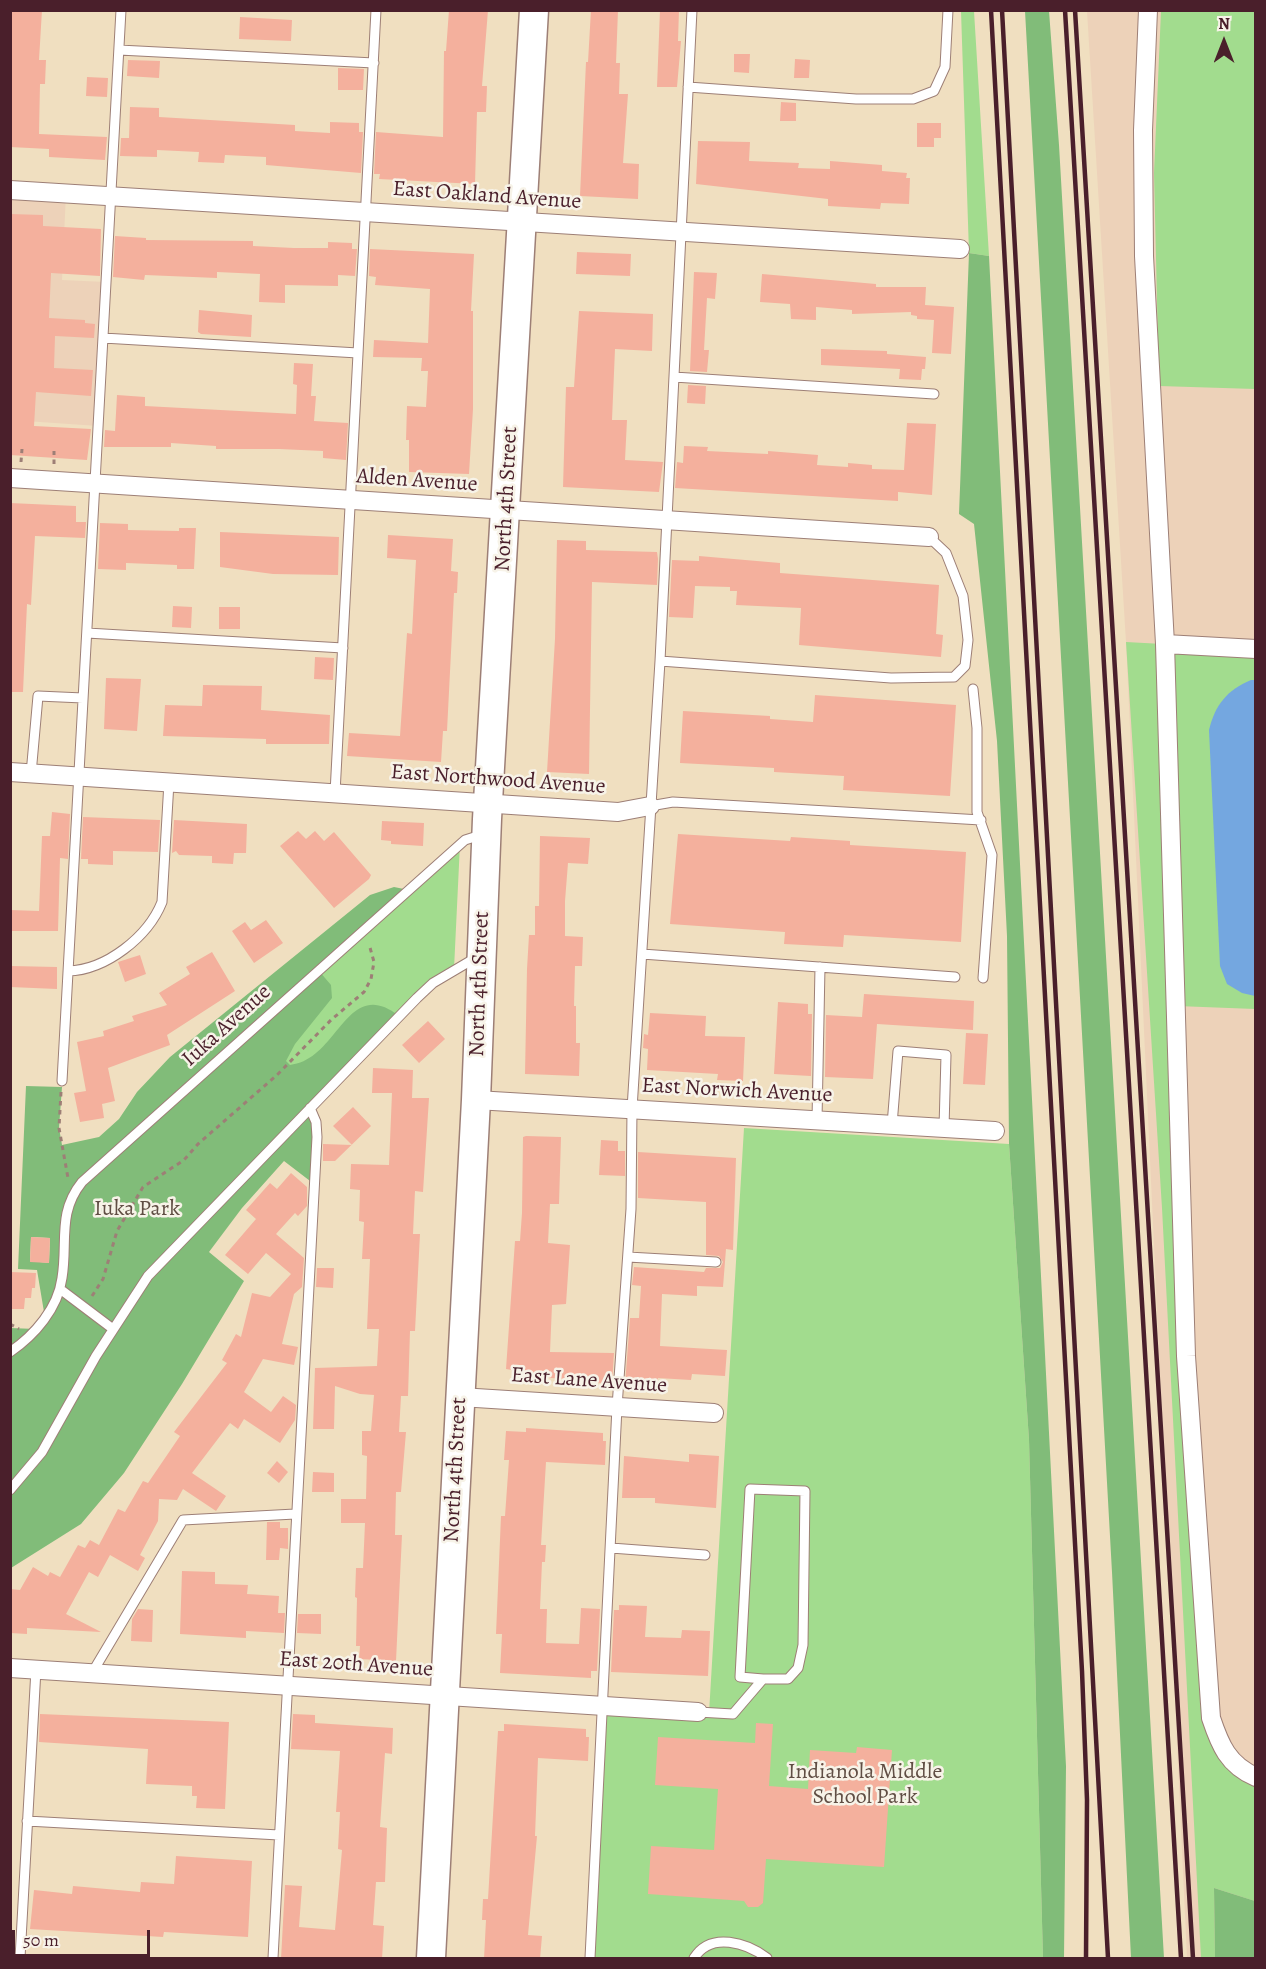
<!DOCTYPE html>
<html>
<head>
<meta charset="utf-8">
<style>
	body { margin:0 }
	#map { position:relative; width:1266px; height:1969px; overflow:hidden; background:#f0dfc0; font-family:Alegreya,serif }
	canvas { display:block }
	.frame { position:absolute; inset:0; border:12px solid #4a1f2b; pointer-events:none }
	.north { position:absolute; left:1194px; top:12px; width:60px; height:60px; -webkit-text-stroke:4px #f7f3e8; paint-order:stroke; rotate:0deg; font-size:16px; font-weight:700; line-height:24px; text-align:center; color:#4a1f2b }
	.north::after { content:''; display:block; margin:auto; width:21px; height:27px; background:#4a1f2b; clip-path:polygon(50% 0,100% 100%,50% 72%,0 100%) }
	.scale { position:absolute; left:12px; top:1930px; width:138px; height:27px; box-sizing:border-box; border:3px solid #4a1f2b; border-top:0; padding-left:8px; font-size:18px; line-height:21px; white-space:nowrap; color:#4a1f2b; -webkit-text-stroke:4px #f7f3e8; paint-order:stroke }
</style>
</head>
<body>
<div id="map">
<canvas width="1266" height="1969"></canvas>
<div class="frame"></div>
<div class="north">N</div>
<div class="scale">50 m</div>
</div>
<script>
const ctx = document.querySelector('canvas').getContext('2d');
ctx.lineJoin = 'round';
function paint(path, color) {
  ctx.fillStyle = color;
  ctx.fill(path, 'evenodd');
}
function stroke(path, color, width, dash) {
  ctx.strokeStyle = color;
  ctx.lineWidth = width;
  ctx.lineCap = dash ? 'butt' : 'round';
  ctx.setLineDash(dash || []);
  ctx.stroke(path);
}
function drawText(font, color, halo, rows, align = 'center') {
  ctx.font = font + ' Alegreya,serif';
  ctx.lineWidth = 5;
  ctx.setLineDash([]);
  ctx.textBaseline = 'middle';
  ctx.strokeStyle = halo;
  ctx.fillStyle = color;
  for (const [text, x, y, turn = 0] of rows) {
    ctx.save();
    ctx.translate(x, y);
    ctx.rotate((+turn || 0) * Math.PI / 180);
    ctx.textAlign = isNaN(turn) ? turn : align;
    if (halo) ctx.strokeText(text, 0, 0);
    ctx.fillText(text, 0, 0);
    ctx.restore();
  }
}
paint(new Path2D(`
	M1087,11h168v1947h-68l-61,-1316z
	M10,190l56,3 -4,87 44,2 -8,144 -87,-6z`), '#edd2b9');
paint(new Path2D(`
	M961,11h13l15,245 -20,-3z
	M1161,11h94v378l-96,-3 -5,-213z
	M1126,642l129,7v360l-78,-3 34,712 45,59 -1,124 -41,-13 1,70h-14l-39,-750z
	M460,844l-6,125 -21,14 -123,125 -224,81z
	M744,1128l265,16 20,296 14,518h-451l13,-250 104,5z`), '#a2dc8e');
paint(new Path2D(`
	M1025,11h24l10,134 105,1813h-33l-19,-386z
	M969,253l20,3 77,1510 -2,192h-21l-14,-518 -20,-296 -2,-208 -10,-195 -23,-217 -15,-10z
	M394,887l15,3 -90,81 12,14 1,13 -37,46 -9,17 4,4c49,-5 56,-90 109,-49l-89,92 3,6 1,70 -30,-23 -42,47 -33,44 35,29 -62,103 -58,89 -43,51 -70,44 -1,-240 26,1 9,-11 -8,-48 -19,-1 8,-183 36,1 -3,41 3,17 37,-8 20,-18 18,-27 33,-35 200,-162zM31,1237l19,1 -1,25 -19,-2z
	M1214,1888l41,13v57h-40z`), '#81bc79');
paint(new Path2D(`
	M1251,680h5l-1,316 -13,-3 -15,-9 -7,-18 -11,-236c6,-25 18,-40 42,-50z`), '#74a7e0');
paint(new Path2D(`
	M10,10h32l-3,50h7l-1,24h-5l-1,50 68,3 -2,23 -56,-3v-8l-39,-2z
	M449,10h39l-6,76h5l-1,26h-9l-2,72 -96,-5 1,-5h-6l2,-42 67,5 1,-86h2z
	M591,10h27l-2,53h4l-1,31h9l-5,69 16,1 -1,35 -58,-3 6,-134h2z
	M660,10h19l-1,31h3l-4,46h-20z
	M240,17l52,3 -1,21 -52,-2z
	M734,54h16l-1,19 -15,-1z
	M795,59l15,1 -1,18h-15z
	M128,60l32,1 -1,17 -32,-2z
	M338,68l26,1 -1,21h-25z
	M87,77l21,1 -1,19 -21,-1z
	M781,102l15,1v18h-16z
	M130,107l29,1v9l136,8v6l35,2v-11l29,1v9h4l-2,41 -95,-8v-8l-41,-2 -1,8 -26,-1 1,-10 -42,-2v7l-37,-1 1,-18h8z
	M917,123h24v15h-7v9h-17z
	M698,141l52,1 -1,19 50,2 -1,5 32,1v-8l52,4v6l25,2 -1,5h4l-1,26 -28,-1 -1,6 -52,-3v-7l-132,-15z
	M10,214l33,1v11l58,3 -1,47 -49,-3 -2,45 36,2v3l10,1 -1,14 -39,-2 -1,32 39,2 -2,26 -55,-4 -2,34 57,3 -4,31 -77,-5z
	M115,236l31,2v2l107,1v5l41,2h34v-6l24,1v6h5l-2,27 -17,-1v11l-53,-1v18l-26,-1 1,-28 -43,-2v6l-72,-3 -1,5 -31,-3z
	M370,249l104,5 -3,57h2v98l-4,65 -60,-2v-32h-3l1,-34 19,1 2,-36h-7l1,-13 -49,-1 1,-17 54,3 2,-54 -55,-4 1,-8 -7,-1z
	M577,252l54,2 -1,22 -54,-2z
	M694,272l23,1 -2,26 -8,-1 -3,52h5l-2,22 -17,-1z
	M762,274l114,10v3h50l-1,18 29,2 -3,47 -19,-1 2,-33 -17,-1v-3l-6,-1v-3l-59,2v-4l-36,-3v13l-25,-1 -1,-15 -30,-2z
	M199,310l53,5 -1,22 -50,-3 -3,-2z
	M579,311l74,3 -1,37 -37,-2 -3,71h15l-2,40 38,2 -4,30 -96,-5 3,-100h8z
	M821,349l66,2v3l39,3 -1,12h-3l-1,11 -22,-1 1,-10 -79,-4z
	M294,363l19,1 -2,32h5l-2,25 34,2 -2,37 -23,-2v-7l-44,-2h-63v-3l-45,-3v4h-67l1,-17 10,1 2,-36 28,2v9l151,8 1,-29 -4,-1z
	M688,385l18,1 -1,18 -18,-1z
	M907,423l29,1 -4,71 -34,-3v9l-223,-13 2,-26 6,1 1,-17 24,1 -1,4 61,3v-3l50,4 -1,10 31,2v-4l24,2v4l32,1z
	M10,503l66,3v16h10l-1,16 -50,-2 -4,69 -4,-1 -4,88h-13z
	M100,523l28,1v6l51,1v-3h17l-2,41h-17v-4l-51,-2v7l-28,-1z
	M220,532l119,5 -1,38 -65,-1 -53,-7z
	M388,535l65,4 -2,32 7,1 -1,21h-3l-7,138h-4l-2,31 -94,-6 2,-23 51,3 7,-103 5,1 4,-74 -29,-2z
	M557,540l29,1v9l71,2 1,7 -1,26 -65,-3 -3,192 -42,-2 8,-133z
	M699,556l81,7v10l159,12 -3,49 7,1 -2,22 -142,-12 2,-37 -65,-3 1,-14h-7v-4l-35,-1 -2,32 -24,-1 3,-57 27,1z
	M173,606l19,1 -1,21 -19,-1z
	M219,607h21v22h-21z
	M315,657l19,1 -1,22 -19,-1z
	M106,678l35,1 -4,52 -33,-2z
	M203,685l59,1 -1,24 69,5 -1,29h-63v-5l-103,-3 2,-31 37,1z
	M815,695l141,10 -6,91 -107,-6 1,-14 -70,-4v-4l-94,-5 3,-52 87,5v3l43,3z
	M52,812l18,2 -2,45 -8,-1 -2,73h-48v-21l29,1 3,-75h8z
	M83,817l77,3 -2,32 -45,-1v14l-25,-1v-5h-7z
	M174,820l73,4 -1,29h-12l-1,11 -21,-1v-7l-33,-1 -3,-4 -4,2z
	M382,821l42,2 -1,23 -32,-2v-3l-10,-1z
	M298,831l8,8 9,-8 9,10 10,-9 37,43 -2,4 -35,29 -54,-62z
	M678,834l112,7 1,-4 59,4v4l116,7 -5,90 -117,-7 -1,12 -59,-3 1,-12 -115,-8z
	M540,836l50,2 -2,26 -20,-1 -3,38v35l18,1 -1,29h-7l-1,40h2v37h4l-1,33 -54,-2 2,-105 2,-34h6v-29h4z
	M266,920l17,23 -29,20 -22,-32 13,-9 6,8z
	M212,952l23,39 -68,44 3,10 -62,23 7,33 -13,3 2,14 -24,4 -6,-29 12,-2 -9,-49 27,-6 -1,-5 31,-10 -2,-5 35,-11 -8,-12 31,-19 -4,-7z
	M140,955l6,19 -21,8 -7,-20z
	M10,966l47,1v22l-47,-2z
	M864,994l110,7 -1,29 -96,-6 -4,55 -48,-2 1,-62 36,2z
	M778,1002l30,2v10h4l-1,62 -37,-2z
	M650,1013l56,3 -1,20 40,1 -2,44 -26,-1 1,-6 -71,-4 1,-21 -5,-1 1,-14 4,1z
	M428,1021l17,18 -26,24 -17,-18z
	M966,1033l22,1 -3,51 -22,-1z
	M373,1068l40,2 -1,28h17l-6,94 -8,-1 -2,43h7l-5,97h-5l-2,65h-7l-2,36h7l-5,60h-5l-1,43h7l-6,126 -37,-2 1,-13h-4l1,-48 -2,-1 1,-29h7l2,-45h-24v-24h25l1,-43 -5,-1v-24h9l3,-36 -14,-1 -25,-8 -1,43h-21l2,-61 62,-2 2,-37h-12l3,-70h-8l2,-37 -5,-1 1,-31 -10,-1 1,-25 38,1 3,-72h-20z
	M353,1107l18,19 -36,35h-12v-17l29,1 -19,-19z
	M526,1136l35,1 -2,67h-9l-2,39 22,2 -4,59 -14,1 -2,47 64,1 -2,31 -100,-10v-4l-6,-1 9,-128h5l2,-28 1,-76z
	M601,1140l17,1v10h7v25l-26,-1z
	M638,1152l98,6 -3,92 -7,-1 -3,38 -26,-1v10l-35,-2 -2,52 67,4 -2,26 -33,-2 -1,6 -33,-2 -2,8 -31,-1 5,-67h9l2,-32 -9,-1 2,-18 70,5 2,-4h14l3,-6 -4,-6 -13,-1v-53l-68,-4z
	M291,1173l16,14v19l-9,10 -3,-3 -19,21 28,24 -2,29 -8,7 -12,50 16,3 -4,18 -31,-6 -19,33 27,20 12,-16 13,9 -1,15 -15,23 -36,-24 -6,10 -8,-6 -38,50 34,23 -10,15 -33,-22 -6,11 -18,-1 -1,22 -18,34 5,3 -7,13 -28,-16 -12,22 -9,-5 -23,42 35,18 -74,-4v6l-17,-1v-44l10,1 13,-23 15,9 2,-4 10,5 18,-32 7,3 5,-8 9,5 19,-36 7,3 18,-31 5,2 32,-47 -6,-4 53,-69 -5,-3 14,-26 5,3 11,-44 18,4 21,-23 -25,-21 -18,21 -23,-19 31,-36 -10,-9 24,-27 7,6z
	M31,1237l19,1 -1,25 -19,-1z
	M317,1268h17l-1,20 -17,-1z
	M10,1272l26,1 -1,15h-3l-1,10h-6l-1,11h-14z
	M526,1428l77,5v8h3l-1,24 -59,-3 -5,83h5l-1,17h-3l-2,47h7l-1,34 33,1 2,-36 19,1 -3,62h-6v7l-91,-5 2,-39h-6l5,-118h4l4,-56h-5l2,-29 20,1z
	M689,1454l30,2 -3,52 -61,-5v-5h-33l2,-42 65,6z
	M277,1461l11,11 -9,11 -12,-10z
	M313,1472l21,1v19h-22z
	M267,1522h13v6h8v21l-8,-1 -1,12h-13z
	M182,1571l33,1v12l33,1 -1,9 32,2 -1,17h7l-1,20 -38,-2v7l-66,-4z
	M619,1605l28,1 -2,31 36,1 1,-8 28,1 -2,45 -97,-4 3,-62h5z
	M138,1609l15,1 -1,32 -21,-1 1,-22z
	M298,1614h23v20l-24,-1z
	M40,1714l189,8 -4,87 -29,-1 1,-12h-5v-10l-46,-2 2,-35 -109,-7z
	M293,1714l22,1v8l78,5 -1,26 -7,-1 -5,74 7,1 -2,54h-9l-3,43 11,1 -2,33h-101l4,-74 17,1 -3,41 36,3 7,-80 -4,-1 2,-37h-4l4,-61 -49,-2z
	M756,1723l17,1 -4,62 39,3 2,-39 46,3 1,-6 35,3 -8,117 -118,-8 -3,44 -5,4h-10l-4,-6 -96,-7 3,-48 63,4 4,-61 -63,-4 3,-48 97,6z
	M504,1724l82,5v8h3l-1,24 -50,-3 -3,78h2l-9,99 14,1 -2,23h-56l2,-39h-4l1,-21h5l10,-168h6z
	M176,1856l76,5 -4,76 -84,-5 -1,5 -133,-8 4,-39 38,4 1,-8 67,6 1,-10 33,2z`), '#f4b09d');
const service = new Path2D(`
	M119,50l255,13
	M688,87l168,12h57l21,-8 11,-24 3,-57
	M103,338l255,15
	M674,377l260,17
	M87,633l256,15
	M660,661l231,17 63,-1 11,-11 3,-26 -5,-44 -17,-43 -17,-16
	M973,689l4,39v84l15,43 -9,123
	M31,774l7,-78 45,2
	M335,793l41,-783
	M650,806l23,-4 308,18
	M642,954l313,23
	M68,971c38,-1 80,-34 94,-69l7,-120
	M62,1081l59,-1071
	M817,1120l3,-153
	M892,1125l6,-74 48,4 -2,73
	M628,1257l88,5
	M60,1289l53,40
	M10,1352c25,-17 48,-44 52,-74 6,-36 -5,-65 20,-96l383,-342 19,-6
	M10,1490l32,-38 54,-96 52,-80 269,-278 16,-15 44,-26
	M611,1548l94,7
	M92,1673l91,-153 112,-6
	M698,1712l35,2 30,-35h25l10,-11 5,-23 2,-154 -55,-2 -10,188 23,2
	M27,1821l252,14
	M20,1958l16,-289
	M273,1958l44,-821 -1,-15 -6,-14
	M590,1958l27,-551 14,-198 1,-100 28,-448 32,-651
	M694,1958c17,-27 53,-15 73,0`);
const minor = new Path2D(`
	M1148,10l-5,120 1,126 21,388 21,712 25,362c9,27 17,47 45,59
	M10,190l950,59
	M10,478l919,59
	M1165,644l91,5
	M10,772l608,40 32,-6
	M476,1100l519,31
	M460,1397l254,16
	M10,1668l688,44`);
const primary = new Path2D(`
	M431,1958l45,-858 11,-281 47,-809`);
stroke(service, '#9d7f76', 11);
stroke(minor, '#9d7f76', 20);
stroke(primary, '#9d7f76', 31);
stroke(new Path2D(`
	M21,462l1,-13
	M54,464v-13
	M61,1092l-2,36 9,50
	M92,1296l11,-17 14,-48 26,-44 41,-27 14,-16 79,-69 54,-55 33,-28 7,-13 3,-17 -5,-18
	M10,1324l9,5`), '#9d7f76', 3, [4.5, 4.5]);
stroke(service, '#fff', 9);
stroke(minor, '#fff', 18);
stroke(primary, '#fff', 28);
stroke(new Path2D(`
	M991,10l91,1661 5,129 -1,158
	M1002,10l106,1948
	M1065,10l116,1948
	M1075,10l118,1948`), '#4a1f2b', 4.5);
drawText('22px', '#4a1f2b', '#f7f3e8', [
	["East Oakland Avenue",487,196,4],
	["Alden Avenue",417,481,4],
	["North 4th Street",507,499,-87],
	["East Northwood Avenue",498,780,4],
	["North 4th Street",480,984,-88],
	["Iuka Avenue",227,1026,-42],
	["East Norwich Avenue",737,1091,3],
	["East Lane Avenue",589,1381,4],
	["North 4th Street",456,1470,-87],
	["East 20th Avenue",356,1665,4]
]);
drawText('22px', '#604e44', '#f7f3e8', [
	["Iuka Park",137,1210],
	["Indianola Middle",865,1773],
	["School Park",865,1798]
]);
</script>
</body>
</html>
